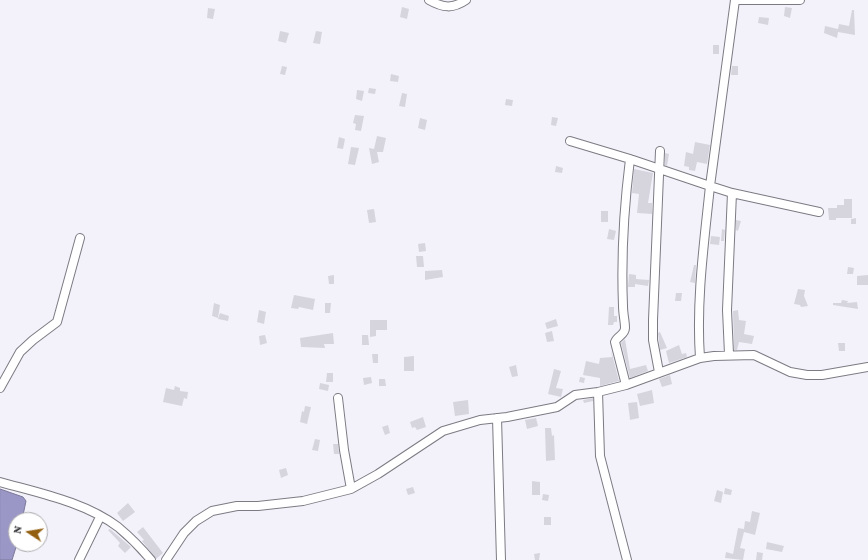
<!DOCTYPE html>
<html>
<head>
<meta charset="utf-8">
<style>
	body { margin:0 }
	#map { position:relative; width:868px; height:560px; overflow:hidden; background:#f3f2fb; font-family:"Crimson Pro",serif }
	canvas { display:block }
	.north { position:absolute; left:8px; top:512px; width:40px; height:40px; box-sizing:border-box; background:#fff; border:1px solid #adadaf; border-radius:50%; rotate:282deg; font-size:11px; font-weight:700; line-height:16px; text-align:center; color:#333336 }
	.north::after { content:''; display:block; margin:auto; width:14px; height:18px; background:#936012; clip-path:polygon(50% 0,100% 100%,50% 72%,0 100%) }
</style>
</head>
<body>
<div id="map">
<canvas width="868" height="560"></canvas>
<div class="north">N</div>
</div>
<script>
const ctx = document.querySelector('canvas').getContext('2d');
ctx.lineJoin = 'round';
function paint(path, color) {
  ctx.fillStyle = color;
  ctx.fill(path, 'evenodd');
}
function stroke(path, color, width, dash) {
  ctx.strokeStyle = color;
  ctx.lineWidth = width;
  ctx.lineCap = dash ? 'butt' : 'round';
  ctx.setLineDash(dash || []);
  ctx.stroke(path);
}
const water = new Path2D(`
	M0,489l23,8 3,4 -4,19h-6l1,24 -5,16h-12z`);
paint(water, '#9a96c5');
stroke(water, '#7b789a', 1);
paint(new Path2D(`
	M402,7l7,2 -2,10 -7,-2z
	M785,7l7,1 -2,10 -6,-2z
	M208,8l7,1 -2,10 -6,-1z
	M852,10h2l1,25 -17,-3 -1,6 -13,-5 1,-7 13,3 1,-5 10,2z
	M759,17l10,1 -1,7 -10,-2z
	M280,31l9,2 -3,10 -8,-2z
	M316,31l6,1 -2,12 -7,-1z
	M713,45h6v9h-6z
	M282,66l5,1 -2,8 -5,-1z
	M732,66h6v9h-7z
	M391,74l8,2 -1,6 -8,-1z
	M369,88l7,1 -1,5 -7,-1z
	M357,90l7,1 -2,10 -6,-2z
	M402,93l5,1 -2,13 -6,-1z
	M506,99l7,1 -1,6 -7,-1z
	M355,115l9,1 -3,15 -6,-1 1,-6 -3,-1z
	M552,117l6,1 -2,8 -5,-1z
	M420,118l7,2 -2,10 -7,-2z
	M377,136l9,2 -3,14h-6l2,10 -7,2 -3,-16 5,1z
	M339,137l6,2 -2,10 -6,-1z
	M695,142l15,3 -3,19 -10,-2 -2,9 -6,-1v-3l-5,-1 2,-14 7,2z
	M351,147l8,1 -4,17 -7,-1z
	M665,153l4,1 -2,12 -2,-1z
	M556,166l7,2 -1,5 -7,-1z
	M634,169l19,4 -5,30h4v11l-15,-1 2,-19 -7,-1z
	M844,199h8v19h-16v2h-7l-1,-12h9v-3h7z
	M374,209l2,13 -7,1 -2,-13z
	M601,211h7v11h-7z
	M856,218v6h-5v-5z
	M736,220l5,1 -3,10 -2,-1z
	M609,229l7,2 -2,9 -7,-1z
	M722,229l3,1 -1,11h-3z
	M711,236l9,1 -1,8 -9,-1z
	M425,243l1,8 -7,1 -1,-8z
	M416,256h7l1,11h-7z
	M694,265h2l-1,18 -5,-1z
	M848,267l6,1 -1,6h-6z
	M442,270l1,7 -18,3v-9z
	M629,274l7,1v4l13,1 -1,6 -13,-2v3h-7z
	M334,275v9h-5l-1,-8z
	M868,275v10h-11v-9z
	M798,289l7,1 -1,6 4,10 -7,1 -1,-2 -6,-1z
	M676,293h6l-1,8h-6z
	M294,295l21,4 -2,11 -14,-3 -1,2 -7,-1z
	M842,300l6,1 -1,2 10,-1 1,7 -25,-4v-2h8z
	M214,303l6,2 -2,13 -6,-2z
	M325,303h6l-1,10h-5z
	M609,307h5v9h3v6h-3l-1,3h-5z
	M259,310l7,2 -2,12 -7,-2z
	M738,310l1,10 7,1 -2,13 10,2 -2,8 -13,-2 -2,8h-3l-1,-39z
	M220,313l9,3 -1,5 -10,-2z
	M556,319l2,7 -11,3 -2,-6z
	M370,320h17v10h-11v6l-6,1z
	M552,331l2,10 -7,1 -2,-9z
	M660,332l7,16 -7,2 -2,-17z
	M333,333l1,11h-10l1,4 -24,-1 -1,-9z
	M265,335l2,8 -7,2 -1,-9z
	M362,335h6l1,10h-7z
	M625,339l5,30 16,-4 2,6 -18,7 -9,-35z
	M838,343h7v8h-6z
	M679,345l3,9 4,-1 1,4 -18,6 -3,-12z
	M611,350l8,31 -19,5v-8l-17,-3 3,-14 13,3 1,-6 12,-1z
	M372,354h6v9h-5z
	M414,356v15h-10v-14z
	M516,365l2,11 -6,1 -3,-10z
	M554,369l7,2 -5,17 7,1 -2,8 -13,-3z
	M327,373h6v9h-7z
	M670,375l2,9 -10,3 -3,-8z
	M371,377l1,6 -8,2 -1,-7z
	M580,377l5,1 -1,5 -5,-1z
	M379,379h6l1,7h-7z
	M320,383l9,2 -1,6 -9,-2z
	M175,386l5,2v3l8,1 -1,7 -3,-1 -2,8 -19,-4 3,-14 8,2z
	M652,390l2,13 -14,3 -3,-12z
	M593,398v3l-9,2 -1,-3z
	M468,400l1,14 -14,2 -2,-14z
	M637,402l2,16 -9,2 -2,-17z
	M305,406l6,1 -4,17 -7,-2 2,-11 2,1z
	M423,417l3,10 -9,3 -2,-3 -3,1 -2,-6z
	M536,418l2,8 -11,3 -2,-9z
	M388,425l2,8 -5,2 -3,-8z
	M545,428h6l1,8 2,-1 1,25 -9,1z
	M315,439l5,1 -2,11 -6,-1z
	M333,444h5l1,10h-5z
	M286,468l2,7 -7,3 -2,-8z
	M532,481l8,1v13h-8z
	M413,487l2,6 -7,2 -2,-6z
	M725,488l7,2 -1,5 -7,-1z
	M717,490l6,2 -2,11 -7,-2z
	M543,494l6,1 -1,6 -6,-1z
	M128,503l7,9 -12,9 -6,-8z
	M752,511l8,2 -5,22 -11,-3 -4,16 5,1 -2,11 -18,-2 1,-6 7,2 5,-26 6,1 1,-8 5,1z
	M544,517h7v8h-7z
	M143,527l20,26 -7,6 -14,-18 2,-1 -7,-8z
	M110,529l21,18 -6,6 -7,-7 2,-3 -12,-13z
	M767,542l17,4 -2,6 -16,-3z
	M757,552l6,1 -1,7h-6z
	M540,553l-1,7h-4l-1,-6z`), '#d6d5de');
const minor = new Path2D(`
	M429,0c14,8 24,9 37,0
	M739,0h61
	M570,141l60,18 80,27 25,-186
	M729,354l-2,-44 5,-117
	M700,358c-4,-57 4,-114 10,-172l22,7 87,19
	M659,372l-6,-32v-20l7,-169
	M626,385l-11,-43c2,-6 10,-7 10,-14 0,-7 -2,-14 -2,-22 -2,-49 1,-99 7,-147
	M0,388l20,-36 13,-12 24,-18 23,-84
	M598,392l2,64 27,104
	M338,398l6,52 7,39
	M497,418l4,142
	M0,482c39,11 85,20 118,45 12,10 23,21 33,33
	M79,560l21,-43
	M166,560l18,-27 12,-12 16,-10 25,-5h21l45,-5 48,-12 27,-15 65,-43 37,-11 27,-3 50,-10 18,-12 23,-3 28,-7 74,-27 14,-2 40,-1 36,17 17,3h15l46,-8`);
stroke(minor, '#7c7b83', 10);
stroke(minor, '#fff', 8);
</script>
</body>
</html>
